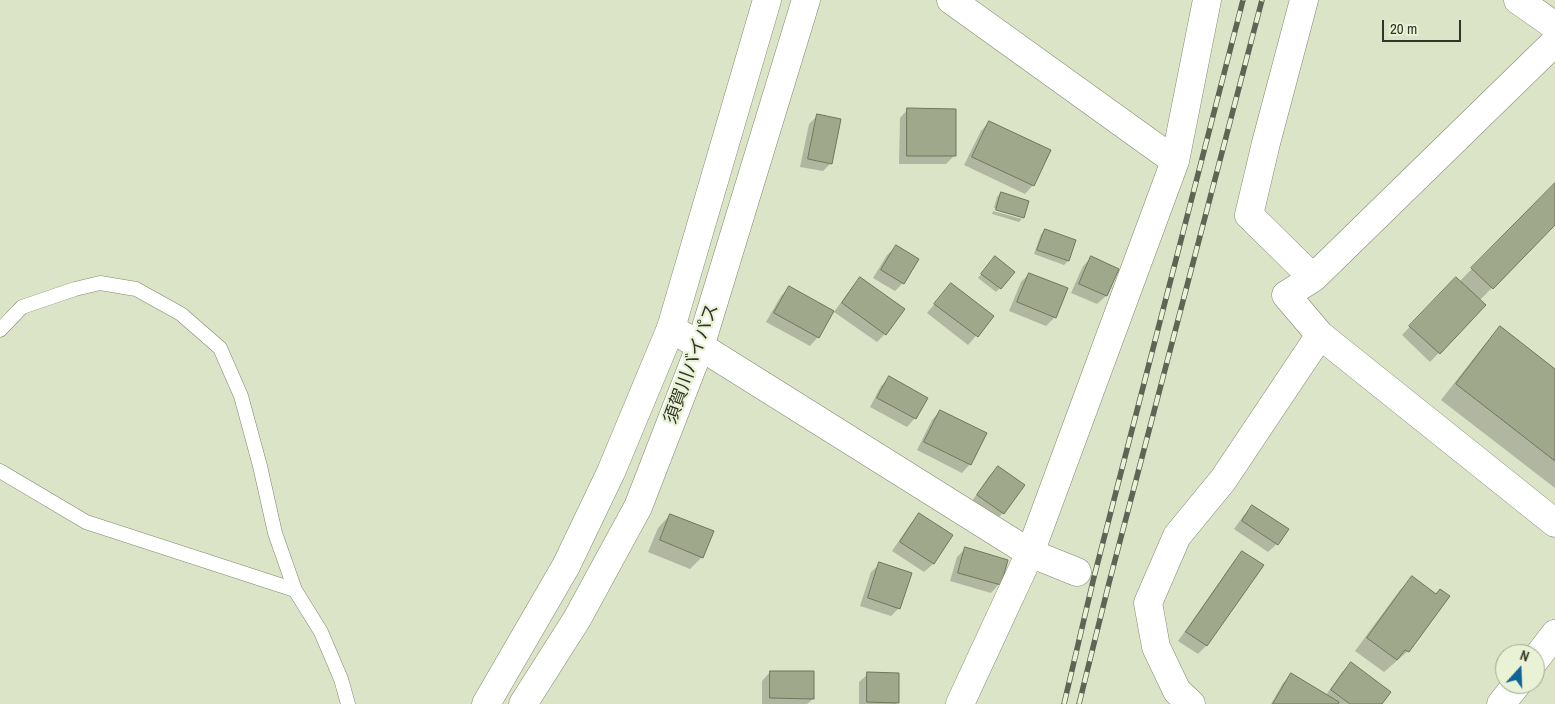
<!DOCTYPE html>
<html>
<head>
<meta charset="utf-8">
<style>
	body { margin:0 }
	#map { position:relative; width:1555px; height:704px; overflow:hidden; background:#dce4c7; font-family:"Archivo Narrow",sans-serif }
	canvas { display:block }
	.north { position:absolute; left:1495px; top:644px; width:50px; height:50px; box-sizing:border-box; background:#e9f2d4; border:1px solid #9fa68f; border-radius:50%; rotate:20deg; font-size:14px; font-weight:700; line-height:20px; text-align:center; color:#313428 }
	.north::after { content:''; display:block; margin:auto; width:18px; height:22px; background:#106395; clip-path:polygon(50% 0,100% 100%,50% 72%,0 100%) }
	.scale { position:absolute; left:1382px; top:20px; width:79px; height:22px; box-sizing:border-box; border:2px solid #313428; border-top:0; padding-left:6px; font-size:15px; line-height:18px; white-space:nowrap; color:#313428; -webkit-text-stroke:4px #e9f2d4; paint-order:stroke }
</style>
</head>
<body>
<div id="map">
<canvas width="1555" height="704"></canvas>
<div class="north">N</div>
<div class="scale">20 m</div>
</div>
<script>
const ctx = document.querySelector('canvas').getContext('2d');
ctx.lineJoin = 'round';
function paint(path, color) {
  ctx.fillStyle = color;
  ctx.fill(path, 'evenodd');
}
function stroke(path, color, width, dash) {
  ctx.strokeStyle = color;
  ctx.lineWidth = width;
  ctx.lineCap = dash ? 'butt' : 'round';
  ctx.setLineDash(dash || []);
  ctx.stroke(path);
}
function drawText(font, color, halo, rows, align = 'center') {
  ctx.font = font + ' "Archivo Narrow","Noto Sans JP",sans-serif';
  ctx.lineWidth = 4.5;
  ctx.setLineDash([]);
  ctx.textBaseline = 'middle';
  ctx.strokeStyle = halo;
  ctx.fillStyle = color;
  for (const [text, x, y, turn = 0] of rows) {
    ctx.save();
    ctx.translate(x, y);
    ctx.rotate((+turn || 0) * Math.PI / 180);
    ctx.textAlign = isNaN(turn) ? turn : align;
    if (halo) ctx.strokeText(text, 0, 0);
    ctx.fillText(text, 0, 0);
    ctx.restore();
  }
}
paint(new Path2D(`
	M908,109l46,47 -8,8h-47l1,-46z
	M818,115l13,48 -8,8 -23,-4 9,-43z
	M989,122l44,63 -8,9 -61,-29 17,-34z
	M1555,184v40l-76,77 5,5 -54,56 -28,-27 54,-57 3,4z
	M1001,193l27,9 -6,16v-1l-28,-9 3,-11z
	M993,211l29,8 -3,3 -27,-8z
	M1045,230l30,11 -7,20 -4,4 -30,-11 7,-20z
	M896,247l7,36 -8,8 -22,-13 14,-23z
	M1091,258l26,12 -11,26 -9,8 -26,-11 12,-27z
	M991,262l9,26 -4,4 -18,-14z
	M1029,274l26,43 -9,9 -37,-15 12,-29z
	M860,279l25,55 -8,8 -43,-30 18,-25z
	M951,284l42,32 -25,29 -41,-32z
	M789,288l29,49 -8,9 -44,-24 15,-26z
	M1500,328l55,43v117l-114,-88 44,-56z
	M889,378l26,40 -8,9 -37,-20 11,-21z
	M940,411l30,53 -8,9 -45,-23 15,-30z
	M998,467l5,46 -8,8 -25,-17 19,-28z
	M1253,506l24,38 -9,8 -34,-23 10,-14z
	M920,514l32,22 -19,28 -9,8 -32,-21 19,-28z
	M670,515l32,42 -12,12 -42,-17 10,-24z
	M965,549l34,35 -8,9 -41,-12 7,-24z
	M1243,552l19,14 -56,80 -8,8 -20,-13 56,-80z
	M880,564l19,44 -8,8 -31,-10 11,-34z
	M1412,578l-4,73 -24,21 -29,-21 45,-61z
	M1351,664l30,40h-110l12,-21 8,-8 35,20 16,-23z
	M770,672l43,27 -6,5h-45v-23z
	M868,674l29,28 -1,2h-37v-22z`), '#0003');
const building = new Path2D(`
	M907,108l49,1v47h-49z
	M817,114l24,5 -9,45 -24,-5z
	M989,121l62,29 -17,36 -62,-29z
	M1555,183v42l-62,64 -22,-21z
	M1001,192l28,9 -5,17 -28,-8z
	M1045,229l31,11 -7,21 -32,-11z
	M896,245l23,14 -15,25 -23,-14z
	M995,256l20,16 -14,17 -20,-15z
	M1091,256l28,13 -12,27 -28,-12z
	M1029,273l39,15 -12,30 -39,-16z
	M860,277l45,32 -19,26 -44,-32z
	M1456,277l30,28 -46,49 -31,-28z
	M951,283l43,33 -16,21 -44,-33z
	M789,286l45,25 -15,27 -45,-25z
	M1500,326l55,43v92l-99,-77z
	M889,376l39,22 -12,21 -39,-21z
	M940,410l47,23 -16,32 -47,-23z
	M998,466l27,19 -21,29 -27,-19z
	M1252,505l37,24 -11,16 -36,-24z
	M919,513l34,22 -19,29 -34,-22z
	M670,514l44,17 -11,27 -43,-18z
	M965,547l43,13 -7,25 -43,-12z
	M1242,551l22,14 -57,81 -21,-14z
	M879,562l33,11 -12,36 -32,-11z
	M1412,576l24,18 4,-5 10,7 -41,56 -4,-2 -8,10 -30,-22z
	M1351,662l40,30 -9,12h-32l-19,-14z
	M770,671h44v28l-44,-1z
	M867,672l32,1v30l-32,-1z
	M1291,673l48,29 -1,2h-65z`);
paint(building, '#a0a88c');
stroke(building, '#6f765b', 1);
const service = new Path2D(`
	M0,330l22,-23 53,-18 25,-6 36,6 45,25 39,34 21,48 19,70 15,67 20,57
	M0,471l86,51 209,68 26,42 20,47 7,25`);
const minor = new Path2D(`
	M951,0l224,161
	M1304,0l-38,143 -17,72 64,63 -27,17 34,40 235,188
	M1313,278l242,-236
	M671,328l359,225 47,19
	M960,704l70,-151 145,-392 32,-161
	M1191,704l-14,-13 -21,-44 -8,-44 29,-67 46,-56 97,-145`);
const tertiary = new Path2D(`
	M1535,660l20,-26
	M1501,704l16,-20`);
const primary = new Path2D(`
	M1518,0l37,26`);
const trunk = new Path2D(`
	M486,704l80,-138 45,-94 60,-144 96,-328
	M523,704l54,-85 61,-112 62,-160 106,-347`);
stroke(service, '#80886c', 15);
stroke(minor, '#80886c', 29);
stroke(tertiary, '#80886c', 29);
stroke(primary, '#80886c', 29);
stroke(trunk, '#80886c', 29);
stroke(service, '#fff', 14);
stroke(minor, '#fff', 28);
stroke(tertiary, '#fff', 28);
stroke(primary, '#fff', 28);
stroke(trunk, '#fff', 28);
const rail = new Path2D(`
	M1064,704l30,-127 149,-577
	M1079,704l30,-121 153,-583`);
stroke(rail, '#606454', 5.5);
stroke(rail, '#e9f2d4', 4, [11]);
drawText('18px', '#313428', '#e9f2d4', [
	["須賀川バイパス",692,364,-70]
]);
</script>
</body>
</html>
